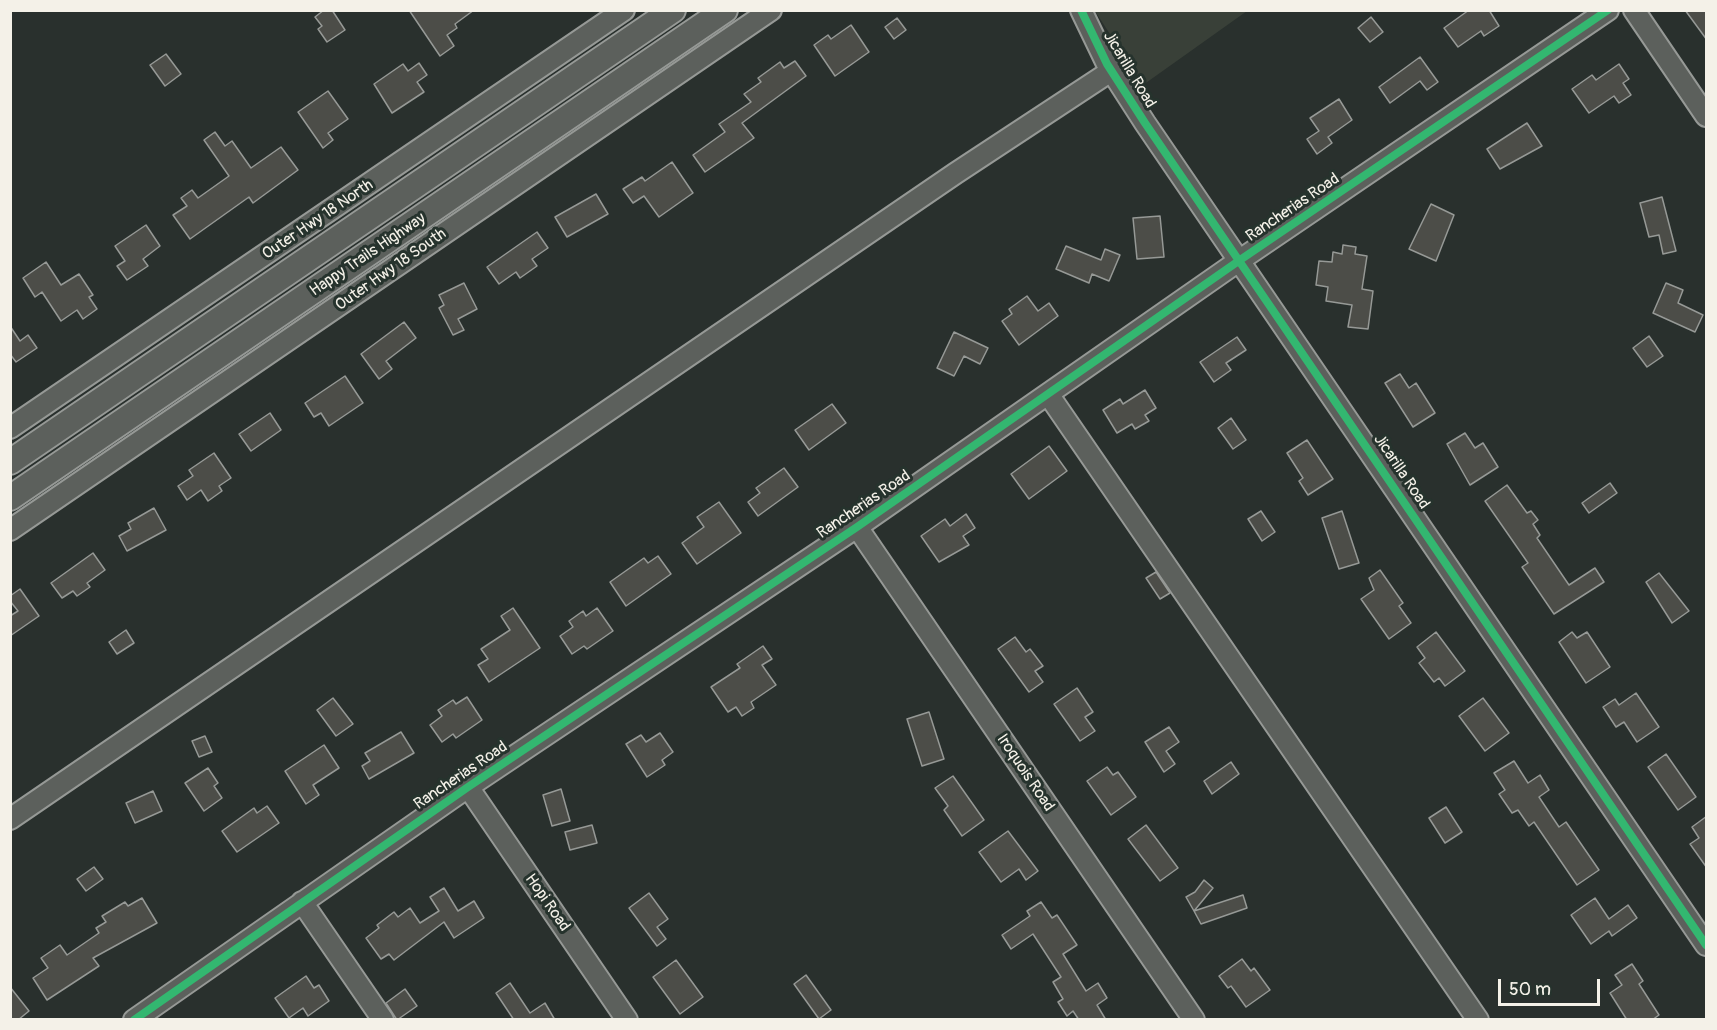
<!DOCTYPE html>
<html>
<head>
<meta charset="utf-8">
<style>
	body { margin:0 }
	#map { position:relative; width:1717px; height:1030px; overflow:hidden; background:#29302d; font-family:Pangolin,sans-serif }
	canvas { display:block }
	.frame { position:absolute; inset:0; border:12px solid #f4f1e8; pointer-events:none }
	.scale { position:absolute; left:1498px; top:979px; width:102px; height:27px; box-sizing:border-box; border:3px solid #f4f1e8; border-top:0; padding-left:8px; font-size:18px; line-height:21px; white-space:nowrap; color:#f4f1e8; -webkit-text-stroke:4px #26332d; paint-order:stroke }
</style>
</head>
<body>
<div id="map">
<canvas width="1717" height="1030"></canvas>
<div class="frame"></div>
<div class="scale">50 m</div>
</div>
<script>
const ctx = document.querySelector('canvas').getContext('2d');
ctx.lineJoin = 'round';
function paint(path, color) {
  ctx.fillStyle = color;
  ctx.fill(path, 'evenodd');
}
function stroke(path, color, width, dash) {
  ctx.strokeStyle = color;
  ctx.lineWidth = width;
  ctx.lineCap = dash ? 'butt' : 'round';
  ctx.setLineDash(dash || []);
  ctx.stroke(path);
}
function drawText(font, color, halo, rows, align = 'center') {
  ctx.font = font + ' Pangolin,sans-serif';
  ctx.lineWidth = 6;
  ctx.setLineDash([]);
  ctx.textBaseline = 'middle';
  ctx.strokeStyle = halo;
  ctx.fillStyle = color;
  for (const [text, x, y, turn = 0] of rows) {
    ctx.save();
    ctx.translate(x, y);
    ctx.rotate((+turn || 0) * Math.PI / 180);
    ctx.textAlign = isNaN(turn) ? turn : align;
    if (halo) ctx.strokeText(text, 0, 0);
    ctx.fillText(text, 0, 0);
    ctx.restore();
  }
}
paint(new Path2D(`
	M1095,11h152l-104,74z`), '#394038');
const building = new Path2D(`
	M324,10h8l13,20 -18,12 -9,-13 4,-3 -7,-9z
	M409,10h65l-19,14 2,4 -10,7 7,11 -14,10z
	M1469,10h20l10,16 -15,10 -3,-5 -23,16 -14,-19z
	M1685,10h22v30z
	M1371,17l12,15 -13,10 -12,-14z
	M897,18l9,12 -12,9 -9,-12z
	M851,25l18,27 -34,24 -21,-31 14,-10 3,4z
	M166,54l15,20 -16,12 -15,-21z
	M1420,57l18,25 -11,8 -7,-9 -30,22 -11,-16z
	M795,61l11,15 -64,47 12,15 -49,34 -12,-17 32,-23 -6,-8 32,-22 -7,-8 17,-12 -3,-4 22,-16 4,6z
	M419,63l8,12 -10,7 7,10 -32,21 -18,-29 29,-20 5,7z
	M1619,64l10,15 -6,4 8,12 -12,8 -5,-7 -25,17 -17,-24 20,-14 4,5z
	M328,91l20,28 -20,14 5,7 -10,8 -25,-36z
	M1339,99l13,21 -24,17 4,6 -15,11 -10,-15 12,-8 -9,-13z
	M1527,123l15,23 -42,23 -13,-20z
	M215,132l10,14 7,-5 19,27 30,-21 17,23 -45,33 -4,-6 -59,42 -17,-24 14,-9 -6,-8 11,-8 6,8 31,-22 -25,-36z
	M672,162l21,31 -34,24 -15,-21 -11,7 -10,-14 19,-12 3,4z
	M596,194l12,20 -41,23 -12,-20z
	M1662,197l14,54 -13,3 -4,-19 -10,2 -9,-34z
	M1431,204l23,11 -18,46 -27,-12z
	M1160,216l4,41 -27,2 -4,-41z
	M146,225l14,21 -17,13 5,7 -21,14 -10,-14 8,-5 -10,-15z
	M537,232l11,16 -16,11 5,7 -17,12 -4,-6 -17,12 -12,-17z
	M1343,245l13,2 -1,7 12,2 -5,33 11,2 -5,38 -20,-2 4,-22 -26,-4 2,-14 -12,-2 3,-24 13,1 1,-10 9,2z
	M1066,246l35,14 4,-11 15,6 -11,26 -17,-7 -3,9 -33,-14z
	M46,262l15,23 18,-11 14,21 -4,2 8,12 -14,10 -6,-9 -16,11 -19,-29 -7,5 -12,-19z
	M464,283l13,26 -19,10 6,11 -11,5 -14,-27 5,-3 -5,-10z
	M1666,283l17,7 -5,13 25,12 -8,17 -42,-19z
	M1027,296l11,15 11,-8 9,13 -39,29 -17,-24 10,-7 -3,-5z
	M404,322l12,16 -30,23 6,8 -13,10 -18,-25z
	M10,326l10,15 8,-6 9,13 -21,14 -6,-8z
	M954,332l34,16 -8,16 -16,-8 -10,20 -17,-8z
	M1649,336l14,20 -16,11 -14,-19z
	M1237,337l9,13 -20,13 5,7 -17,12 -14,-20z
	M1400,374l9,14 7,-5 19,30 -22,14 -28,-44z
	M345,376l18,27 -34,23 -8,-13 -7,4 -9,-14z
	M1145,390l11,18 -11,7 4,6 -14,8 -3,-5 -15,9 -14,-23 17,-11 3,5z
	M832,404l14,19 -37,27 -14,-20z
	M270,413l11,17 -30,21 -12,-17z
	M1231,418l15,22 -13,9 -15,-21z
	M1465,433l10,15 8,-5 15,24 -28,18 -23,-41z
	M1307,440l26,39 -25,16 -9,-14 4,-3 -16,-25z
	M1049,446l18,25 -38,28 -18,-25z
	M214,453l17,25 -12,8 3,5 -14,10 -7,-11 -14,10 -9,-14 15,-10 -4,-6z
	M784,468l14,19 -40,29 -10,-14 12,-9 -4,-5z
	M1610,483l7,10 -28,20 -7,-10z
	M1507,485l20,28 4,-2 7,9 -5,4 7,11 -3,3 32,47 26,-17 9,14 -50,32 -32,-47 6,-4 -43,-62z
	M719,502l22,31 -44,31 -15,-21 22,-16 -7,-10z
	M154,508l12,22 -39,21 -8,-15 12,-7 -3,-6z
	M1261,511l14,21 -13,9 -14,-22z
	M1342,511l17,52 -20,6 -17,-51z
	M966,514l9,14 -12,8 6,9 -30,17 -18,-26 24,-17 5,7z
	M93,553l12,17 -18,13 3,4 -13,9 -4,-5 -11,7 -11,-15z
	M658,556l13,18 -45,32 -16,-24 34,-24 4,5z
	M1380,570l23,33 -4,3 12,17 -22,16 -28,-40 13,-9 -5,-12z
	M1156,572l14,21 -10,6 -14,-21z
	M1659,573l30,38 -17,12 -26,-41z
	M20,589l19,27 -29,20v-20l8,-5 -8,-10v-5z
	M513,608l27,40 -51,34 -11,-17 10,-6 -7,-10 29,-19 -9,-14z
	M597,608l16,23 -26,18 -3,-3 -12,8 -12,-18 13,-9 -4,-6 14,-10 3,5z
	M126,630l8,13 -17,11 -8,-12z
	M1436,632l29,39 -20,15 -6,-8 -5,4 -15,-19 6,-5 -8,-11z
	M1572,632l5,6 10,-6 23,35 -24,16 -27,-41z
	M1015,637l11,15 4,-3 13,17 -8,5 8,11 -14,10 -31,-43z
	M763,646l9,13 -10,6 14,20 -25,17 3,6 -12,8 -6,-9 -8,5 -17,-25 29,-19 -3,-4z
	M1077,688l16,24 -8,5 10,14 -15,10 -26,-37z
	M1636,693l23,34 -22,15 -13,-20 -8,5 -13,-20 12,-8 4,6z
	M467,697l15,23 -26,18 -3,-4 -11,8 -12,-17 12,-9 -4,-6 15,-10 3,4z
	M333,698l20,26 -17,12 -19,-26z
	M1483,698l26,35 -24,18 -26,-35z
	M929,712l15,47 -22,7 -15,-47z
	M1169,727l10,15 -13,9 9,13 -11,8 -19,-30z
	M401,732l13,21 -45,26 -7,-13 8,-5 -5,-8z
	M660,733l13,19 -11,8 3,5 -18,12 -21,-33 15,-9 5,7z
	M205,736l7,16 -13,5 -7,-16z
	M324,745l15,23 -26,17 6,10 -13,9 -21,-33z
	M1666,754l30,43 -18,13 -30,-43z
	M1514,761l14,22 12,-8 9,15 -10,7 20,30 7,-5 33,48 -22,15 -43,-63 -5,4 -11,-16 -6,3 -13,-19 6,-4 -11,-17z
	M1231,762l8,12 -27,20 -8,-13z
	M1107,767l6,8 5,-3 18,25 -25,18 -24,-34z
	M208,768l10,15 -4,3 8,12 -18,13 -19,-28z
	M953,776l31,44 -22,16 -18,-26 4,-4 -13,-18z
	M561,789l9,32 -18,5 -9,-31z
	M153,791l9,20 -27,12 -9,-20z
	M267,806l12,17 -42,29 -15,-21 32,-23 3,5z
	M1446,807l16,25 -17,11 -16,-25z
	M1707,816v52l-17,-24 9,-6 -7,-11z
	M592,825l5,18 -27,7 -5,-18z
	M1146,825l32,43 -18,13 -32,-42z
	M1008,831l30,40 -12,9 -7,-11 -18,13 -22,-30z
	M94,867l9,12 -17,12 -9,-12z
	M1204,880l9,8 -19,23 -8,-14 9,-5z
	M444,888l14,23 16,-10 10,17 -30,20 -10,-16 -50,38 -5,-6 -8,5 -15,-21 13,-10 -2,-3 17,-13 4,5 12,-9 10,15 19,-12 -9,-14z
	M649,893l19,26 -11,8 9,12 -9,7 -28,-38z
	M1243,895l4,13 -46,16 -7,-13z
	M142,898l15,25 -64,35 6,8 -52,34 -14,-22 15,-10 -7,-10 19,-13 7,10 32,-22 -3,-5 10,-6 -4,-6 23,-14 3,4z
	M1595,898l14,21 19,-14 9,13 -25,18 -3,-5 -18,13 -20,-29z
	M1041,902l11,16 5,-3 20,30 -14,9 23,37 12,-8 9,15 -10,7 9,15h-27l-6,-9 -6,5 -9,-14 5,-3 -10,-17 8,-5 -28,-43 -22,15 -9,-14 28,-19 -3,-5z
	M1242,959l9,12 3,-3 16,22 -24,17 -15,-21 -3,2 -9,-12z
	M676,960l27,37 -23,17 -27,-37z
	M1632,964l11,17 -4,3 20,31 -7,5h-25l-17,-27 12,-8 -7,-10z
	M806,975l25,35 -12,9 -25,-35z
	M306,976l8,12 5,-3 10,16 -21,15 -5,-8 -14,10 -14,-20z
	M510,983l20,30 15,-10 10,17h-41l-18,-27z
	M10,987l19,24 -11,9h-8z
	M405,989l12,17 -20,14 -11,-17z`);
paint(building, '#4c4d48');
stroke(building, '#969996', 1.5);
const minor = new Path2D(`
	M1081,10l26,54 38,59 561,822
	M1634,10l72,106
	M1048,394l430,626
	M10,428l614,-418
	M857,527l337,493
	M10,530l761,-520
	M468,787l159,233
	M10,819l946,-646 155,-102
	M302,902l81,118
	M134,1020l334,-233 389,-260 383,-267 368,-250`);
const major = new Path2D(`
	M10,462l663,-452
	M10,498l715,-488`);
stroke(minor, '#969996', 24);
stroke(major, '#969996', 28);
stroke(minor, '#5c605c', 20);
stroke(major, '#5c605c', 24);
stroke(new Path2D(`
	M1081,10l26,54 38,59 561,822
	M134,1020l334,-233 389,-260 383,-267 368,-250`), '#33b770', 8);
drawText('16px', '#f4f1e8', '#26332d', [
	["Jicarilla Road",1129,70,59],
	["Rancherias Road",1293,208,-34],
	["Outer Hwy 18 North",318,220,-34],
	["Happy Trails Highway",368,255,-34],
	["Outer Hwy 18 South",391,270,-35],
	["Jicarilla Road",1401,472,56],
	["Rancherias Road",864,505,-34],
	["Iroquois Road",1025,773,56],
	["Rancherias Road",461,776,-34],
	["Hopi Road",547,903,55]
]);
</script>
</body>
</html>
